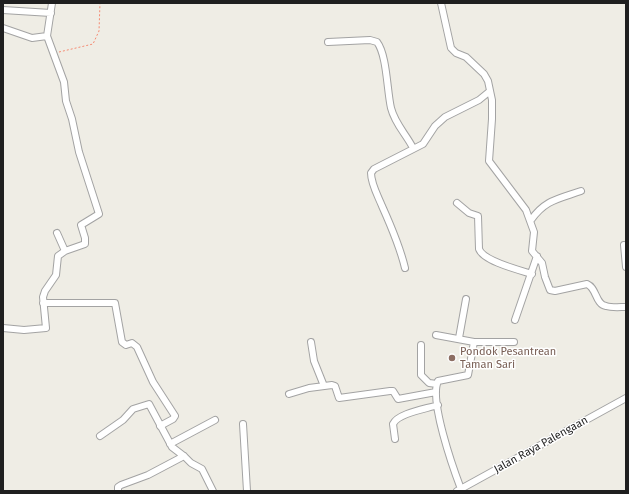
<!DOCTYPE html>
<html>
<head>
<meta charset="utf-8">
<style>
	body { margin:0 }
	#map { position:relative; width:629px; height:494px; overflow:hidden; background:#efede5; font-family:"Fira Sans",sans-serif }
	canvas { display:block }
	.frame { position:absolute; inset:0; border:4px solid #1f1f1f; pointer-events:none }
</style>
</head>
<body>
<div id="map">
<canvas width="629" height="494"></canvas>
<div class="frame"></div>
</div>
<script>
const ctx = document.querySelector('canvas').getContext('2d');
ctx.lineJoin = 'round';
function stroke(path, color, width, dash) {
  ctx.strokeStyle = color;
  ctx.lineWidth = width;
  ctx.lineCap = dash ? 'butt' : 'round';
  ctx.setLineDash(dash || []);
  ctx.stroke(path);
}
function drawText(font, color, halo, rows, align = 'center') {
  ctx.font = font + ' "Fira Sans",sans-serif';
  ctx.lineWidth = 3;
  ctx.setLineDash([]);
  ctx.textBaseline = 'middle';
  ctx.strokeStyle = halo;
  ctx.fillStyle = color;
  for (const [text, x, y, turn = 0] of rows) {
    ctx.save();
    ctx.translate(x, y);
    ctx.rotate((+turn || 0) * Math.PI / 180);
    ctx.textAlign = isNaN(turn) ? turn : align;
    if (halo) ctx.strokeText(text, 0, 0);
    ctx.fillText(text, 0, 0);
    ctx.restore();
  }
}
const minor = new Path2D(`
	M441,3l10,45 5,5 10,4 18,17 4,7 4,19v19l-3,42 37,49 8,22 -2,19 10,12 3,14 5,13 5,1 32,-7c10,4 8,20 19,22 6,2 14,1 20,1
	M3,10l48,3
	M3,28l29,10 15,-2
	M328,42l42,-2 7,2c10,13 10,49 14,66 4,16 15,26 22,40
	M457,203l12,10 9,3 1,33c4,12 40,21 53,25
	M531,220c14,-20 27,-21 50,-29
	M57,233l8,18
	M624,245l2,22
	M405,268c-5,-21 -14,-42 -23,-62 -4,-10 -11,-22 -11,-33l3,-4 49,-25 12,-18 10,-9 34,-17 11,-9
	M43,303h72l7,39 4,3 6,-2 5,4 16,35 22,34 -2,3 -13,7
	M515,320l22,-64
	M3,328l21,2 22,-2 -3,-31 2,-6 11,-16 2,-19 7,-5 20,-7v-6l-4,-13 18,-11 -20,-62 -7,-33 -6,-18 -2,-19 -17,-46 5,-33
	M436,335l38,7h40
	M459,338l7,-39
	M311,342l3,19 10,25
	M421,345v30l8,8 8,1
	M289,394l20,-6 23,-3 3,1 4,12 51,-7h3l5,8 38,-7
	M243,424l4,67
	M100,436l23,-16 10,-11 16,-5 23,43 13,10 6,6 11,6 11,22
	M395,439l-2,-15c5,-11 33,-15 45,-19
	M170,444l45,-24
	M461,489c-8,-21 -32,-89 -23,-108l30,-6 6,-33
	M118,491v-4l3,-2 27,-10 36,-19
	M457,491l169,-93`);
stroke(minor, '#a3a3a3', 8);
stroke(new Path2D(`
	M59,52l34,-8 6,-13 1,-28`), '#f48a72', 1, [2, 2]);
stroke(minor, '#fff', 6);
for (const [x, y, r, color] of [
	[452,358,4,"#8d6e63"]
]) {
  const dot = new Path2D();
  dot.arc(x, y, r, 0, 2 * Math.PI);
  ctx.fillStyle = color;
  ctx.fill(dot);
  stroke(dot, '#fff', 1.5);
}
drawText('11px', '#785e54', '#fff', [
	["Pondok Pesantrean",460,352],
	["Taman Sari",460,365]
], 'left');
drawText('11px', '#1f1f1f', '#fff', [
	["Jalan Raya Palengaan",541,445,-29]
]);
</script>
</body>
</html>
